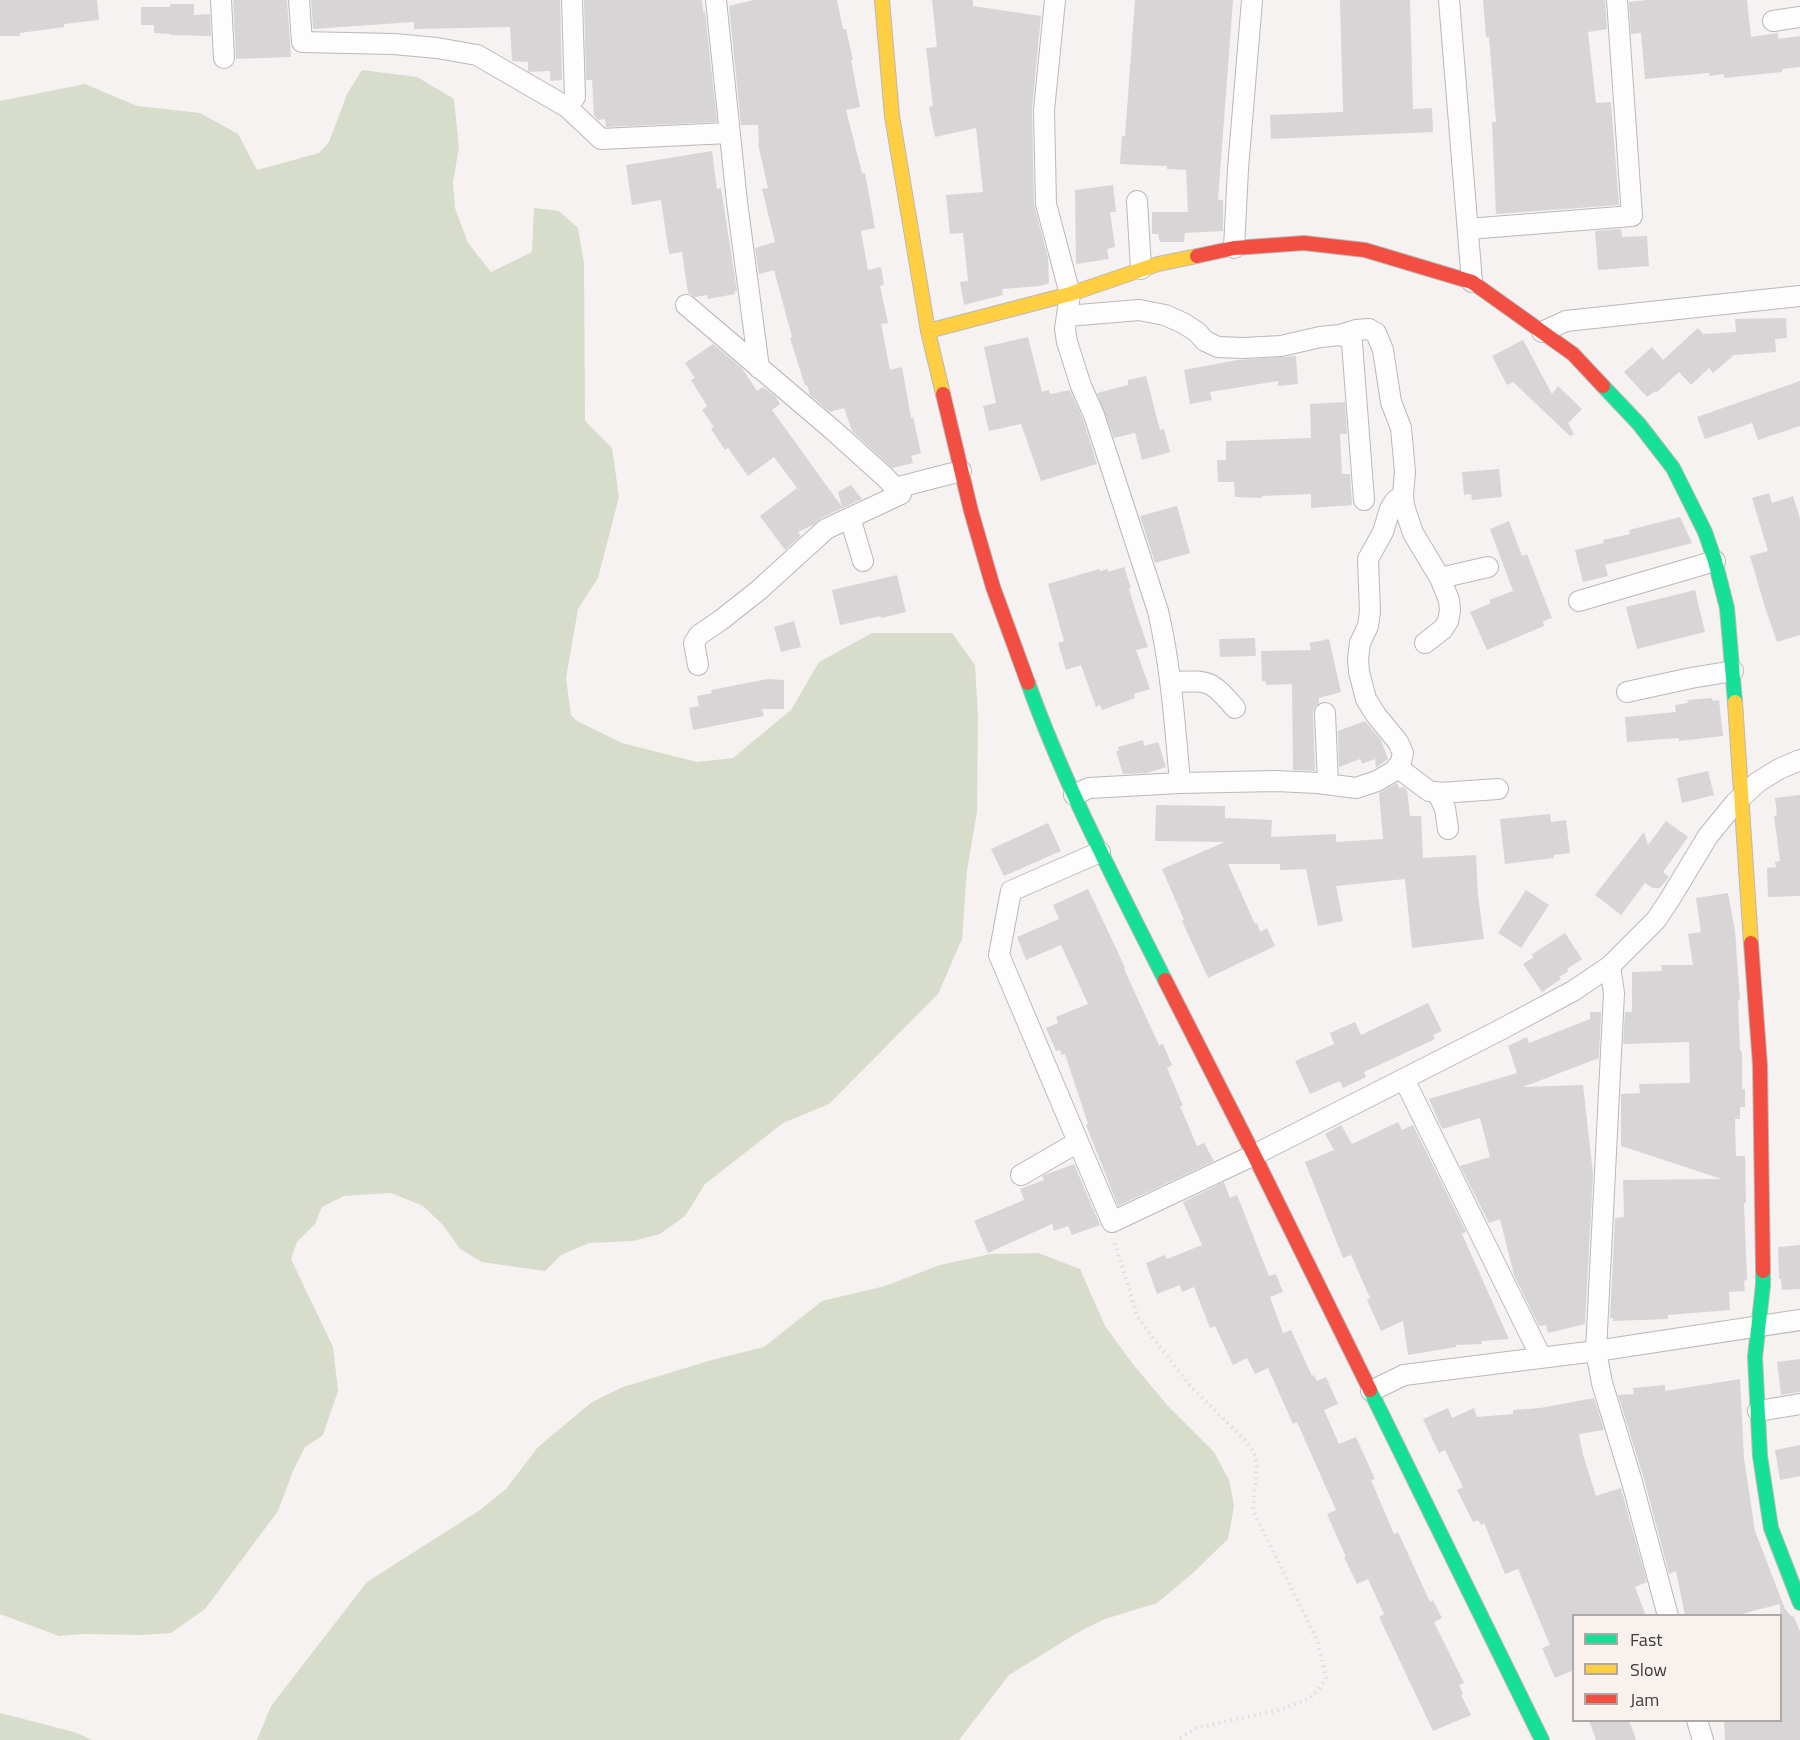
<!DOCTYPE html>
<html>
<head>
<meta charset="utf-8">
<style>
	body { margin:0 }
	#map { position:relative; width:1800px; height:1740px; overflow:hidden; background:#f6f2f1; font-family:"Titillium Web",sans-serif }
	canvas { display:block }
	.legend { position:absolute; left:1572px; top:1614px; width:210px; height:108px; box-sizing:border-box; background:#f9f1ee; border:2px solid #aea8a6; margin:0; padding:8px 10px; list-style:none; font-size:18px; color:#3e3b3a }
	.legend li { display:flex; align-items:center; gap:12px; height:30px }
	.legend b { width:30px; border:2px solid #aea8a6 }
</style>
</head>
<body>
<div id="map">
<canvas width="1800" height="1740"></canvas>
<ul class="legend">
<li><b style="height:8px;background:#16e098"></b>Fast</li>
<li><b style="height:8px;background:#ffcf43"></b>Slow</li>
<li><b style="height:8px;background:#f24e42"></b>Jam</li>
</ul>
</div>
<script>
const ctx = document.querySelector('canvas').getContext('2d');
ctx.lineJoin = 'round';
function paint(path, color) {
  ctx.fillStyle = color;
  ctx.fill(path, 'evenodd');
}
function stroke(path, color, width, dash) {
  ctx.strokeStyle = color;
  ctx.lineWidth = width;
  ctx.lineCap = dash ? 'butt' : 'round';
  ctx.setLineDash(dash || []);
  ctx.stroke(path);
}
paint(new Path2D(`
	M362,70l55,7 37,22 5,48 -6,35 2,26 13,35 23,29 41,-20 2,-44 25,3 19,17 6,36 1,157 27,27 7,49 -21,81 -20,31 -12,69 5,37 6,6 45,22 75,19 36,-4 58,-48 28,-48 53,-29h80l23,32 3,51 -1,96 -10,58 -5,69 -24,55 -109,110 -46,19 -51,40 -27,21 -20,32 -25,18 -27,7 -44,2 -28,12 -16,16 -63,-9 -22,-13 -17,-24 -20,-19 -32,-13 -47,3 -22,11 -7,17 -18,18 -6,17 42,88 5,44 -15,44 -18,12 -12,24 -15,40 -73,98 -34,24 -29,2 -58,-1 -25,2 -59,-22v-1513l85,-17 52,22 63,7 38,21 19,36 62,-17 10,-11 18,-48z
	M1038,1253l42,16 25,57 27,37 35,42 47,47 15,28 5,26 -6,33 -35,34 -36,30 -52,16 -23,11 -73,45 -50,65h-702l14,-34 96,-124 113,-72 26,-21 32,-42 54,-45 31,-15 89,-27 52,-13 58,-46 63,-15 55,-21 50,-11z
	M0,1713l74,19 18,8h-92z`), '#d7dccb');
paint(new Path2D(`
	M0,0h97l2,20 -35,4v3l-44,6v3h-20z
	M233,0h54l4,57 -55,2z
	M311,0h249l2,80 -12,1v-10l-20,1 -2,-1v-9l-16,-1 -2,-34 -96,2v-7l-101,7z
	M584,0h118l1,12h2l12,110 -111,5 -1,-8 -7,1 -4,-5 -2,-35h-6z
	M754,0h83l6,29h3l7,31h-2l9,47 -14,3 16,63h3l10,55 -14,3 7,39 13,-3 3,18 -4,1 8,37 -7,1 9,46 12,-3 9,51 2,-1 8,36 -10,3 2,7 -21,5 -40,-37 -8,-23 -14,4 -20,-17 -3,-10 -2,1 -15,-48 2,-1 -18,-67 -15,4 -4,-26 20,-6 -13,-53 6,-1 -10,-44h1l-1,-19h-17l-12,-119z
	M932,0h41v6l68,10 -9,93 2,95 14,54 1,25 -9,3 -38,3 1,6 -39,10 -4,-23 8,-1 -5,-48 -13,1 -4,-39 37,-3 -7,-64 -41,9 -6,-30 4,-1 -7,-58 11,-1z
	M1135,0h98l-15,200h5v31l-38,2 -1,9h-24l-2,-8h-6v-22h36l-2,-42 -19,-1v-3l-47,-2 2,-28h3z
	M1340,0h70l3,109 19,-1 1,24 -162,7 -1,-24 73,-3z
	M1483,0h122l2,29 -19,3 8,71 15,-1 8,103 -123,9 -4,-92h4l-7,-85h-3z
	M1647,0h100l4,37 27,-4v6l22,-3v31l-18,2v3l-58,6v-4l-15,2v-3l-64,6 -4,-46 -10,1 -2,-32z
	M170,4h24v11l16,-1 1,22 -41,-1v-1l-16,-1v-8h-13v-18h29z
	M712,151l5,38 4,-1 16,103h-3l1,3 -27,5 -1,-4 -12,2 -7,-4 -6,-41 -13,2 -8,-54 -29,5 -6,-40z
	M1113,185l3,27h-6l5,35 -8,2 2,10 -33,5 -1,-74z
	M1621,229l1,8 25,-1 2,30 -51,4 -3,-39z
	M1786,318l1,20 -12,1 1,13 -42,3 -21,18 -4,-5 -18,17 -12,-13 -23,21 -1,-2 -8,6 -23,-25 28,-25 11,13 35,-32 5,6 33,-2 -1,-13z
	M1028,337l14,55 7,-2 1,4 20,-4 13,29 14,45 -56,17 -20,-57 -32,7 -6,-25 13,-3 -12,-56z
	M1523,340l29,54 6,-8 24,23 -14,14 6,11 -4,2 -57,-54 -6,3 -15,-29z
	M713,344l29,24 15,23 6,-4 12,9 5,8 -8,6 70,97 -4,-15 13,-7 11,14 -41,19 -8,7 -15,7 3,4 -16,14 -25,-34 37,-28 -23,-31 -26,19 -20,-28 -3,2 -14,-21 3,-2 -12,-17 5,-4 -16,-26 4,-2 -10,-15z
	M1296,356l2,28 -20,2v-5l-68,11 2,8 -22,4 -6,-34 53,-10z
	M1146,376l14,54 4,-1 6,23 -28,8 -7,-27 -21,5 -17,-45 31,-8v-5z
	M1800,381v45l-42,14 -6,-17 -47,16 -8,-22z
	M1345,402l2,32h-7l2,40h8l2,31 -41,3v-14l-49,2v2l-27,-1 -1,-15h-16l-1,-22h9v-19l85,-3 -1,-34z
	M1499,469l3,28 -30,3 -1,-6 -7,1 -2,-23z
	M1769,493l3,10 21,-7 7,22v117l-23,7 -13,-38 -14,-48 18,-5 -16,-53z
	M1177,506l13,47 -35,10 -15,-47z
	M1680,517l12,26 -87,22 3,11 -25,6 -8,-32 29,-7 -1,-3 27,-6 -1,-4z
	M1509,521l13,35 5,-2 25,64 -9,3 1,5 -57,24 -17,-38 21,-9 -2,-3 24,-9 -23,-62z
	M1124,567l7,21 -2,1 6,20 13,38 -12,3 14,39 -16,5 1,4 -33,12 -2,-5 -4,2 -15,-42 -15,5 -8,-27 6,-2 -16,-57 51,-15 1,2 8,-2v3z
	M897,575l9,37 -25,6v-2l-41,9 -8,-35z
	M1695,590l10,42 -68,17 -11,-42z
	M794,621l7,26 -20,5 -7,-25z
	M1255,638l1,18 -36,1 -1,-18z
	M1329,639l12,53 -22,6v5l-5,5 -1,6 2,57 -22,-1 -1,-86 -26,1 -1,-4h-3l-1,-30 50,-1 -2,-7z
	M768,679l16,1v29h-22l2,7 -71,14 -4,-22 10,-2 -2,-10 15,-3 -1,-3z
	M1712,698l1,3 6,-1 4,36 -44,5v-3l-52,4 -2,-25 51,-5 -1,-7 13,-2 -1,-3z
	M1365,721l16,19 7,19 -12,9 -1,-9 -13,5 -2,-5 -21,8 -1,-36z
	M1143,740l1,6 14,-4 8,25 -19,6 -24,1 -7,-23h3l-1,-4z
	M1708,771l6,24 -32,8 -5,-25z
	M1397,783l2,5 5,-1 3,3 3,26h11l2,42 53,-3 2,41 6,43 -72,9 -7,-69 -69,7 7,35 -25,5 -12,-57 -26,1v-6h-52l27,60 2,-1 3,9 7,-4 8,18 -67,32 -26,-57 2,-1 -22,-51 63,-27 -70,-1 1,-36 69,1v12l47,2 -1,17 65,-3v8l47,-3 -4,-46z
	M1800,795v101l-32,1 -1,-29 9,-1 -1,-5 5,-1 -6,-45 3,-1 -2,-17z
	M1550,814l1,8 15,-2 4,33 -16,2v3l-49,6 -5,-45z
	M1666,821l22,16 -25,35 6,5 -9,11h-7l-8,-5 -24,32 -26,-20 49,-63 4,13z
	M1048,823l13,28 -57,25 -13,-27z
	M1088,889l27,57 10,22 -1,1 35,76 4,-1 9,21 -5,3 16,38h-3l17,40 7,-3 10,18 -96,45 -32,-81 2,-1 -23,-70 -3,1 -2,-5 -4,1 -10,-23 12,-5 -2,-6 32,-13 -27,-59 -35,15 -9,-23 42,-18 -6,-14z
	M1526,890l23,15 -28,43 -23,-15z
	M1728,893l7,38 5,69h-2l2,51h2v38h3v18h-5v12h-5l1,37h9l1,47h-2l3,77 -3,1 1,10 -16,1 1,18 -62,5v4l-55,2v-3h-3l5,-100 9,-1 -1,-37 99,-1 -101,-33v-52l19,-1 -1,-9 51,-1 -1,-41 -66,2 2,-32h7v-40l30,-1 -1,-6h32l-5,-31 13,-2 -5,-34z
	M1565,933l17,26 -15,10 2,2 -10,6 2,2 -19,13 -19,-28 11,-7 -3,-2z
	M1428,1003l14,28 -9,4 2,4 -71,33 2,5 -23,11 -3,-7 -30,13 -15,-33 39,-17 -4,-11 25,-11 6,13z
	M1590,1012h11l-2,46 -76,29 60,-2 10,89 -8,150 -37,9 -2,-8 -7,1 -25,-51 -14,-56 -11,4 -29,-57 30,-9 -10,-39 -38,11 -13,-30 88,-26 -9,-27 19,-9 2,6 61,-24z
	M1398,1122l4,8 11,-5 53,107 -4,2 47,105 -28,2 1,3 -26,1v2l-48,8 -5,-34 -22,10 -14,-31 3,-2 -19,-43 -8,3 -38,-96 29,-12 -9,-16 16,-9 11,19z
	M1074,1164l26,61 -28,10 -4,-9 -14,5 -2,-7 -64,29 -14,-32 50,-21 -4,-11 24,-9 -2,-4 5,-2z
	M1224,1182l6,16 7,-3 32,81 7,-2 7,18 -13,5 13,36 8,-3 21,46 2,-1 3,6 9,-4 12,27 -14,6 15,34 17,-7 19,42 -4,1 23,54 4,-2 32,70 3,-2 9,18 -8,4 30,61 -5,2 4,9 -2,1 10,20 -38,16 -54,-114 5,-3 -16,-35 -11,5 -13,-27h2l-19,-43 9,-4 -39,-88 -4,2 -25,-56 -13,6 -8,-16 -14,7 -18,-39 -5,2 -16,-41 -12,5 -2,-7 -23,9 -11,-31 19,-8 2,4 35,-14 -19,-43z
	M1800,1245v44l-18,1 -1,-11h-2l-1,-32z
	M1800,1359v33l-19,3 -4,-33z
	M1740,1379l4,79 11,73 30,78 5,6 4,2 6,14v109h-75l-1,-20h56v-116l-46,12h-49l-9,-45 -7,3 -25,-95 -26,-84 16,-1 -1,-6 32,-3v6z
	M1594,1398l10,32 -25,4 4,21 13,41 25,-8 26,94 -12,5 11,29h-72v54l-19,8 -13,-30 8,-3 -32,-76 -13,5 -21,-51 -3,2 -3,-5 -5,2 -16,-32 6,-3 -18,-37 -6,3 -16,-34 25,-11 4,10 22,-10 3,9 36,-3v-4l27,-2z
	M1800,1445v31l-20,4 -5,-30z
	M1589,1720h40l7,20h-40z`), '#d8d5d6');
const street = new Path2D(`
	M221,0l3,58
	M299,0l3,42 92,2 43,4 40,7 90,52 34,32 128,-6
	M716,0l21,202 22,166
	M1055,0l-11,110 2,94 24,90 -5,35 2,13 14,44 13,29 64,196c13,56 17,114 22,172
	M1449,0l23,282
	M1773,21l27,-4
	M567,107l8,-10 -3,-97
	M1137,201l4,68
	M1468,229l164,-13 -15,-216
	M1234,248l4,-79 14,-169
	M686,305l148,126 51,46 16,17 -75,35 -67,61 -38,30 -22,15 -5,8 4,22
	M1067,316l72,-6 26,5 18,8 14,9 8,9 13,6 25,1 38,-2 39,-9 20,-2 9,3 3,5 12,157
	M1542,332l24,-11 234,-25
	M1340,335l16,-5 13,-1 7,4 7,17 8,52 10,26 4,44 -2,23 1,11 9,27 27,45 9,22 1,11 -2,10 -5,8 -18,14
	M895,488l66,-17
	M850,518l13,43
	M1440,578l48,-11
	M1579,601l136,-40
	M1170,682c39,-1 39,-4 65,26
	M1627,692l64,-14 42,-7
	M1325,713l3,71
	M1397,767l32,24 11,2 58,-4
	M1437,792l8,16 3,21
	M1074,795l15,-7 91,-5 96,-2 42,2 38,5 21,-7 17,-10 7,-9 2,-9 -5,-11 -22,-27 -10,-16 -7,-27 -1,-13 2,-16 8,-17 2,-14 -2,-53 15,-27 7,-23 5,-8 8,-6
	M1100,852l-89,39 -12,64 113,267 142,-67 246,-125 73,-39 37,-25 46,-46 14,-21 38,-63 27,-33 23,-21 21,-13 21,-9
	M1610,966l4,27 -18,358 6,32 30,99 36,134
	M1404,1079l137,278
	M1021,1175l57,-33
	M1371,1391l33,-16 192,-24 204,-31
	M1758,1411l42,-7
	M1697,1720l6,20`);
const fast = new Path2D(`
	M1603,386l36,38 34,44 32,64 10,29 12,47 8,94
	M1028,683c37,103 88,200 137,297
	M1763,1271v14l-8,72 5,99 11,72 29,75
	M1370,1390l172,350`);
const slow = new Path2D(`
	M882,0l10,116 36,215 15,63
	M928,331l142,-37 88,-30 39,-8
	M1735,702l16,241`);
const jam = new Path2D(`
	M1197,256l37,-8 70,-5 61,7 107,32 101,72 30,32
	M943,394l28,117 22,76 35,96
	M1751,943l9,122 3,206
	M1165,980l89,175 116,235`);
stroke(street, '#bbb8b7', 22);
stroke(fast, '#bbb8b7', 16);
stroke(slow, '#bbb8b7', 16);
stroke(jam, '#bbb8b7', 16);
stroke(new Path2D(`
	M1115,1243l22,72 8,13 47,60 50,49 12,15 3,13 -4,46 64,129 6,24 3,15 -7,10 -9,9 -27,11 -86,19 -20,12`), '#dedddd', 4, [1.5, 4.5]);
stroke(street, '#fefdfd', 20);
stroke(fast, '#16e098', 14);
stroke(slow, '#ffcf43', 14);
stroke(jam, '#f24e42', 14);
</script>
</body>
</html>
